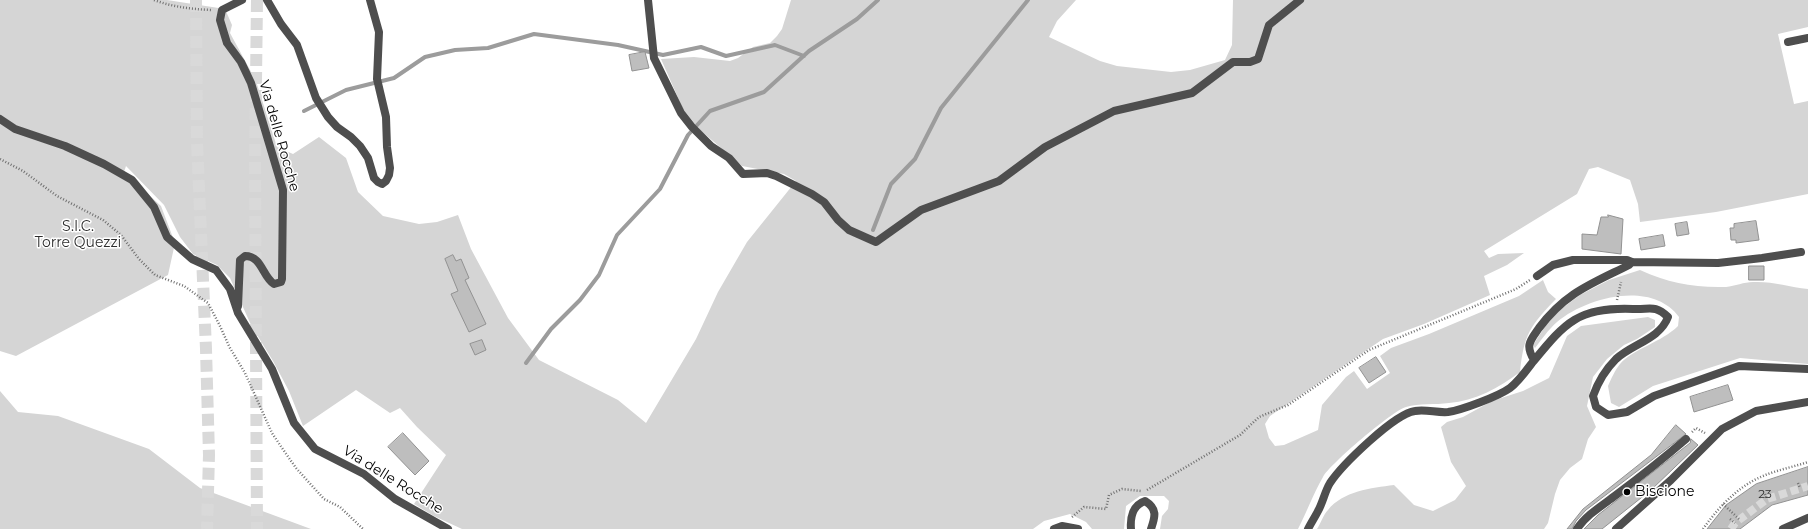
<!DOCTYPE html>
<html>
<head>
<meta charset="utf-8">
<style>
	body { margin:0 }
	canvas { display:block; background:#fff }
</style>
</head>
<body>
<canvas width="1808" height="529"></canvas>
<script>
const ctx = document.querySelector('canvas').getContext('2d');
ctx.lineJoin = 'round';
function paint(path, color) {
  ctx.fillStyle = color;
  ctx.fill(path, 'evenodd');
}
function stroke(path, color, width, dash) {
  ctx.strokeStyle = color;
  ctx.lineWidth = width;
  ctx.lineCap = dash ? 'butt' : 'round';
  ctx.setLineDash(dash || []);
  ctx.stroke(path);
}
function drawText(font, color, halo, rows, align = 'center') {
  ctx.font = font + ' Montserrat,sans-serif';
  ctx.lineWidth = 3;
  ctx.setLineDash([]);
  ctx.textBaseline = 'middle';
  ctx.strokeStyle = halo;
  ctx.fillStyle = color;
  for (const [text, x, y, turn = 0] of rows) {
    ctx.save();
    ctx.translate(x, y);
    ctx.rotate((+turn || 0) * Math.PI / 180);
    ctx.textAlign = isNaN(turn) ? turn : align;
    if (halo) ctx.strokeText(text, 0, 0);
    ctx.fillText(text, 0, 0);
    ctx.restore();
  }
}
paint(new Path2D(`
	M0,0h167l58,9 7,16 -2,8 26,48 21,66 16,7 26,-17 27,21 12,34 25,24 36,8 18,-2 21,-7 13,34 37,69 31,42 79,40 28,23 50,-84 22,-47 29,-50 49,-61 -12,-7 -42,-8 -43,-37 -16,-20 -22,-50 33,-2 36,4 8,-3 15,-11 17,-4 7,-7 5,-7 9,-29h285l-19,21 -8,16 51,24 17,5 54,6 19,-2 35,-10 7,-15 1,-45h575v27l-30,7 16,70 14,-3v93l-92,18 -76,10 -2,-18 -8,-24 -32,-13 -9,2 -12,25 -93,57 5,7 9,-4 26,-1 -17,12 -23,11 6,19 -66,29 -41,15 -113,77 -5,8 4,14 6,8 9,-1 34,-15 4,-25 24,-28 8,-6 13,18 23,-16 -10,-17 11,-8 38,-14 90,-38 24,-16 5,12 8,7c-26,27 -32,35 -36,73 -21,16 -45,29 -71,31 -14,2 -30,0 -43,4 -14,4 -76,57 -83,70 -10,17 -16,35 -25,52h-138l2,-13 6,-7 1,-8 -5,-5h-24l-14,10 -2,23h-32l-6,-7 -16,-8 -26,7 -11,8h-571l-28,-13 -20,-12 32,-49 -29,-28 -17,-19 -10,5 -34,-23 -53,36 -14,-35 -16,-30 -22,-36 -21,-47 -13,-13 -24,-11 -13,-17 -16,-32 -38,-39 -2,6 37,34 14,37 -7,32 -152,81 -16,-5z
	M1640,270c29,13 54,18 86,17 9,-1 18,-5 27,-5 19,-1 36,5 55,7v75l-68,-6 -87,28 -34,21 -8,-4 -3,-17c3,-7 7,-16 12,-22 13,-15 42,-22 58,-38l1,-9c-27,-37 -92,-20 -122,5 -9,8 -15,17 -22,26l-2,-3 19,-29 28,-21 29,-15z
	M1648,317l7,3v7l-18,12 -13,6 -17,14 -14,18 -6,29 9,21 -8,12 -6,20 -12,9 -10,12 -5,14 -7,29 -4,6h-227c4,-6 6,-14 11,-19 15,-19 43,-22 66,-25l20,20 19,6 22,-11 11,-14 -15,-24 -10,-35 6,-5 16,-5 29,-16 31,-10 26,-13 18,-42 14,-10z
	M0,391l18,21 40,4 91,33 51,39 111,41h-311z`), '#d5d5d5');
stroke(new Path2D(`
	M304,111l42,-21 48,-12 31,-21 30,-7 33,-2 46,-14 84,11 45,10 38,-8 25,9 49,-11 29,11
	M873,230l18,-46 24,-25 26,-51 87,-108
	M526,363l25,-34 29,-29 19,-25 18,-40 43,-46 28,-54 22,-24 54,-19 45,-41 48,-32 21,-19`), '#9c9c9c', 4);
const building = new Path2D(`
	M645,52l4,16 -17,3 -3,-16z
	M1608,215l15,4 -2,35 -39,-5v-15l15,1 4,-18h7z
	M1756,221l3,19 -23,3v-3h-5l-1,-12h4v-4z
	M1687,222l2,12 -12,2 -2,-12z
	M1663,235l2,11 -24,4 -2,-11z
	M453,255l3,6 5,-2 8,19 -4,2 21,44 -17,8 -18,-38 7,-3 -13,-32z
	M1749,266h15v14h-15z
	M482,340l4,10 -11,5 -5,-11z
	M1376,357l10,15 -17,11 -10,-15z
	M1728,385l5,15 -39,12 -4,-15z
	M1676,425l10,9 -100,76 -10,11 -4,8h-5l16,-20 68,-54z
	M403,433l26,28 -14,14 -27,-28z
	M1691,439l7,6 -47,45 -49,39h-18l14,-14 83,-65 9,-7z
	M1808,467v28l-36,10 -32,24h-33l19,-24 30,-21z`);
paint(building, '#bebebe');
stroke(building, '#929292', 1);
stroke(new Path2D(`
	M1731,529l4,-6 32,-24 41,-13`), '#d9d9d9', 8, [8, 4]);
stroke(new Path2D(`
	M196,0l1,142 9,207 3,106 -2,74
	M257,0l-2,162 2,367`), '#d9d9d9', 12, [12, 6]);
stroke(new Path2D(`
	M154,0c19,7 37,9 57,10
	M0,159l23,12 34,25 46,24 18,15 18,24 16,16 29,11 24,17 11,21 11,24 15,25 27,60 10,15 14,20 28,31 16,8 23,22
	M1617,300l4,-18
	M1692,432l4,-4 9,5
	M1798,483l2,5
	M1147,490l93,-55 19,-18 29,-12 81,-55 147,-61 14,-9
	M1765,494l2,5
	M1723,504l16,15
	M1072,517l12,-10 22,2 3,-14 13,-6 19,2
	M1730,519l5,4
	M1703,529c15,-21 35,-43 60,-53 14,-6 30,-9 45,-14`), '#707070', 2.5, [1, 2]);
stroke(new Path2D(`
	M267,0l14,24 16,21 19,53 12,19 9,10 14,10 9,9 8,12 6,20 4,4 4,2 4,-3 3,-6 1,-7 -3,-21 -1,-30 -9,-38 2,-47 -9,-32
	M648,0l6,58 27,55 11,14 19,19 18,12 14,16 24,-1 9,3 36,18 12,8 14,18 11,10 27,12 45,-32 78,-29 46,-34 69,-36 78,-18 41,-31h17l8,-3 11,-34 31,-25
	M1788,42l20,-4
	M0,119l15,10 50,17 39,18 28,16 22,27 13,30 25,22 24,11 14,19 8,24 34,56 22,54 21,26 49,25 31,25 53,30
	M1537,276l16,-11 20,-5h54l5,2 86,1 44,-5 39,-6
	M238,306l2,-46 5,-4c17,0 17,20 29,28l7,-2 1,-3 1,-89 -32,-107 -10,-21 -14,-19 -7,-23 2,-10 20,-10
	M1534,360c-9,-15 -4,-19 5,-32 26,-35 52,-44 90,-63l3,-3
	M1054,529l8,-3 16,3
	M1131,529c-1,-12 2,-24 14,-28 13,8 10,16 6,28
	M1308,529c3,-6 7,-12 10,-18 5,-9 7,-20 12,-28 12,-18 64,-69 85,-72 11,-2 22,2 33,1 14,-2 51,-16 62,-24 8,-6 16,-17 22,-25 33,-40 45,-56 101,-54 17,1 21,-5 35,8 -8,22 -36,27 -52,42 -11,11 -18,23 -23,37l3,11 12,8 19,-3 27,-16 85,-30 69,3
	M1577,529c9,-14 26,-24 39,-34 24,-18 48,-37 70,-56
	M1616,529l55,-49 51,-51 34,-18 52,-9
	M1783,529l25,-11`), '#4e4e4e', 8);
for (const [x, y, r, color] of [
	[1627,492,4,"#000"]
]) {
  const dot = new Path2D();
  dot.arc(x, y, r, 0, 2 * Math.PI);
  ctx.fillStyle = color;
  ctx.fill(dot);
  stroke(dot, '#fff', 1.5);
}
drawText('12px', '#303030', null, [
	["23",1765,494]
]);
drawText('14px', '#000', '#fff', [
	["Via delle Rocche",279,136,74],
	["Via delle Rocche",393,480,32]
]);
drawText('14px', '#2c2c2c', '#fff', [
	["S.I.C.",78,227],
	["Torre Quezzi",78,243]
]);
drawText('14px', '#000', '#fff', [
	["Biscione",1635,492]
], 'left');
</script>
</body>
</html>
